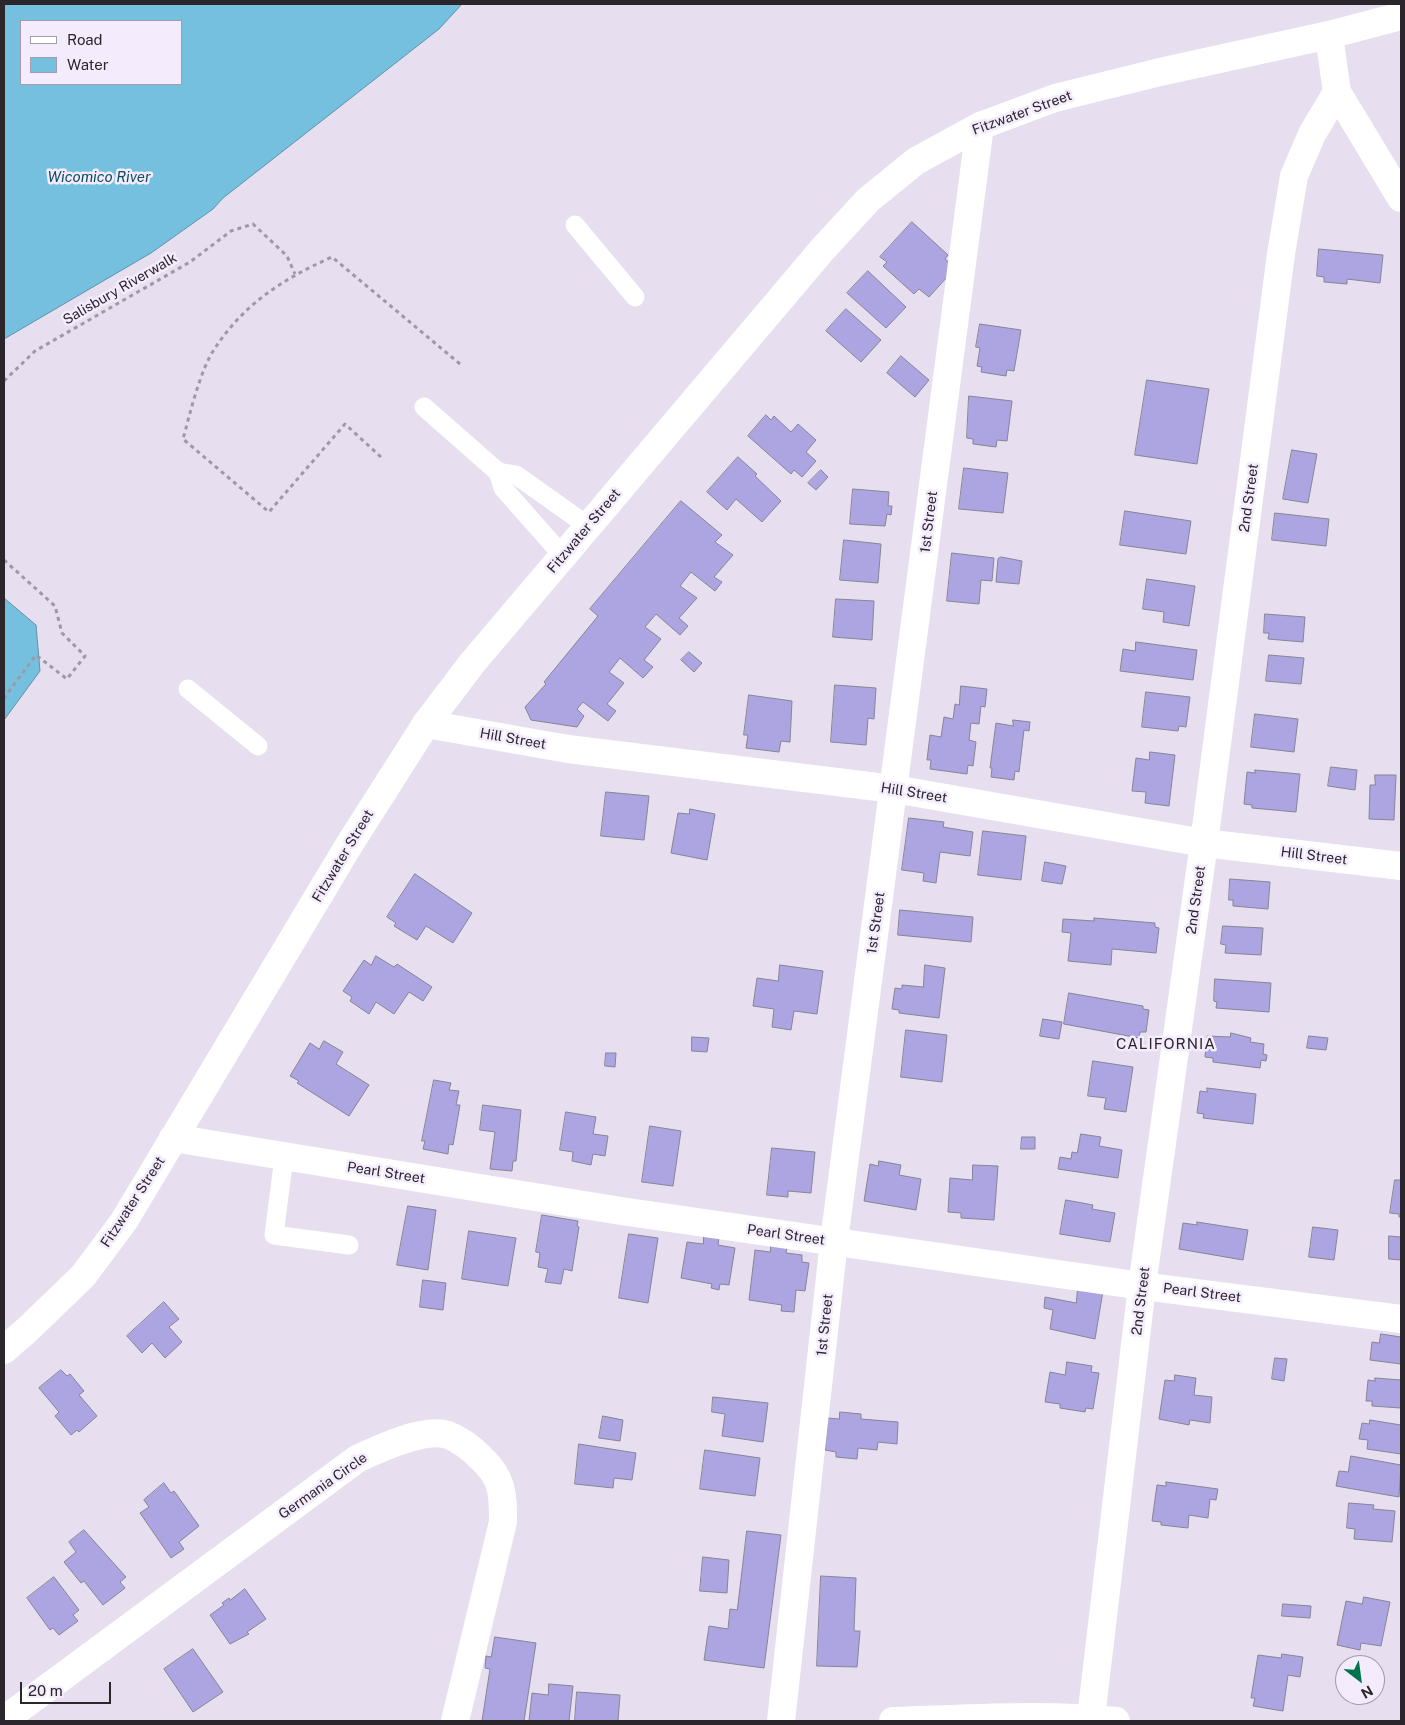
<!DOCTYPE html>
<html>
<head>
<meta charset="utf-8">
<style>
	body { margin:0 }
	#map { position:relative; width:1405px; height:1725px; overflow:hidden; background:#e7deef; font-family:"Public Sans",sans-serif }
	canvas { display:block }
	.frame { position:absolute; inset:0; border:5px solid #2a262c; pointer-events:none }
	.legend { position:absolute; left:20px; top:20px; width:162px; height:65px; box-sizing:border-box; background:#f4ecfc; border:1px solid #a39da9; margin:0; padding:6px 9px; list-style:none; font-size:15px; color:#2a262c }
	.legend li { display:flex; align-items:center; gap:10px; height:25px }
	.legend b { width:25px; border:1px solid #a39da9 }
	.north { position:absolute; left:1335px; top:1655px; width:50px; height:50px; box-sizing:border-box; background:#f4ecfc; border:1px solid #a39da9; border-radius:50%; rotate:150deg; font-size:14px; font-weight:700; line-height:20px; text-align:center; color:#2a262c }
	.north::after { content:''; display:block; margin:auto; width:18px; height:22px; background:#00744f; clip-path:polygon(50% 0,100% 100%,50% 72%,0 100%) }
	.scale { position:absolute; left:20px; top:1682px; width:91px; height:22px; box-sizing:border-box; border:2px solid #2a262c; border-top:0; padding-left:6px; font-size:15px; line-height:18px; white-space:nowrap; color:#2a262c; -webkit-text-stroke:4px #f4ecfc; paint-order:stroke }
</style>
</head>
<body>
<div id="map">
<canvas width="1405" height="1725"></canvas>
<div class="frame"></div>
<ul class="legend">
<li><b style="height:6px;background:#fff"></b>Road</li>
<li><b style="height:14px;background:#75c0de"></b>Water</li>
</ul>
<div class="north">N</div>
<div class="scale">20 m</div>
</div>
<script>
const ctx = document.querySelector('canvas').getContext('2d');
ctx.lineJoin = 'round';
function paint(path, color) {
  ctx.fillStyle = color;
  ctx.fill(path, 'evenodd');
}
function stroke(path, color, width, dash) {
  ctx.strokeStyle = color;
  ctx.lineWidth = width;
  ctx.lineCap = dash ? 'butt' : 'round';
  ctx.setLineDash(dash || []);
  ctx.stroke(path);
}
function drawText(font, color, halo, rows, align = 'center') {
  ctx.font = font + ' "Public Sans",sans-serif';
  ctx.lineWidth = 5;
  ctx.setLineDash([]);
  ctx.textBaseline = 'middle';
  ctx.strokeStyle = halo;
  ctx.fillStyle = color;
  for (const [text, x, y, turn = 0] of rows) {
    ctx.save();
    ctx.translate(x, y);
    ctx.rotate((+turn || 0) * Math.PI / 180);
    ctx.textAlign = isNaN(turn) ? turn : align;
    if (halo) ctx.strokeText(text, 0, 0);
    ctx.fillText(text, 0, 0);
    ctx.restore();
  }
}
const water = new Path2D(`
	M4,4h458l-23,25 -216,169 -10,11 -62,44 -147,86zM21,21h160v63h-160z
	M4,598l32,27 4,46 -36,49z`);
paint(water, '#75c0de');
stroke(water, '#5e92a9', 1);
const building = new Path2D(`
	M912,222l36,33 -3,4 6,5 -2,11 -20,22 -10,-8 -5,5 -31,-28 4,-4 -7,-5z
	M1319,249l64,6 -3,28 -33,-4v5l-23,-2v-5l-7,-1z
	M868,271l38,36 -20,21 -39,-35z
	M846,309l35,31 -20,22 -35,-31z
	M980,324l41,6 -7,41 -7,-1 -1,6 -25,-4 1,-5 -5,-1 3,-18 -4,-1z
	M901,356l28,24 -14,17 -28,-24z
	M1147,380l62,9 -12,75 -62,-9z
	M969,396l43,5 -5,40 -10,-1 -1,7 -23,-3v-5l-6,-1z
	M766,415l5,5 3,-4 17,16 7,-8 18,16 -10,12 10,9 -14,16 -8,-7 -3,4 -43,-38z
	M1292,450l25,4 -9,49 -25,-4z
	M738,457l19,17 -2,2 26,25 -19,21 -26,-23 -9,11 -20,-18z
	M964,468l44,5 -5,40 -44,-4z
	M821,470l7,7 -12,13 -8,-7z
	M853,489l36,3 -1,14h4l-1,9 -4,-1 -2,12 -35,-2z
	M681,501l41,34 -7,7 18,13 -19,22 8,5 -7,9 -24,-19 -11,14 17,12 -18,20 9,8 -8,9 -24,-21 -11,13 16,12 -17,21 9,7 -10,11 -23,-20 -11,14 15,11 -17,21 9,7 -8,10 -25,-19 -6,7 7,7 -7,11 -46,-7 -6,-13 21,-23 -2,-2 54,-66 -8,-7z
	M1125,511l66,10 -5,33 -66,-9z
	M1275,513l54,6 -3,27 -54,-6z
	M844,540l37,4 -3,39 -38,-3z
	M952,553l42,5 -2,23 -11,-1 -2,24 -32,-3z
	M1001,557l21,4 -3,23 -23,-2 2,-23z
	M1147,579l48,7 -6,40 -26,-4 1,-10 -21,-3z
	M836,599l38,2 -2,39 -39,-3z
	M1265,614l40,3 -2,25 -35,-3 1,-6h-5z
	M1136,642l61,8 -4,30 -73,-9 3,-22 12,2z
	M689,652l13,11 -8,9 -13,-12z
	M1269,655l35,3 -3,26 -35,-3z
	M835,685l41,3 -2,31 -6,-1 -2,27 -35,-3z
	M961,686l26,3 -2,18 -4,-1 -2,18 -8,-1 -2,17 7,2 -3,24 -5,-1 -1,9 -37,-5 1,-9h-4l3,-25 11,2 3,-20 9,2 2,-15 4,1z
	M1146,692l44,5 -4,30 -7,-1 -1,5 -36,-4z
	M749,695l43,6 -2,41 -9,-1 -2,11 -33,-4 2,-13h-4z
	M1255,714l43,5 -4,33 -43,-5z
	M1013,720l17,2 -1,9 -5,-1 -5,42 -4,-1 -1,9 -23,-3 1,-9h-2l6,-45 17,3z
	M1150,752l25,3 -6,51 -24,-3 1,-11 -14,-1 4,-33 13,2z
	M1331,767l26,3 -2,20 -27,-4z
	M1255,770l45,4 -4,38 -44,-4v-3l-8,-1 3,-32 8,1z
	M1375,775h21l-2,45 -25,-1 1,-34h5z
	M606,792l43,4 -5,44 -43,-4z
	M690,809l25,5 -8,46 -36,-7 7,-40 11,1z
	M909,818l35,4 -1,5 30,5 -3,24 -30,-4 -4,31 -13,-2 1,-8 -22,-3z
	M983,831l43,5 -5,44 -43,-5z
	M1045,862l21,4 -4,18 -20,-3z
	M415,874l57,39 -19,30 -27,-17 -9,14 -23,-14 2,-3 -9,-6z
	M1230,879l40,3 -2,27 -35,-3v-6h-4z
	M900,910l73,7 -2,25 -73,-7z
	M1094,918l61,5v4l4,1 -3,25 -44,-4 -1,16 -43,-4 3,-28 -9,-1 1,-13 31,2z
	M1223,926l40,2 -2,27 -36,-2 1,-8 -5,-1z
	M376,956l18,11 3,-3 35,23 -9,14 -14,-9 -15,22 -18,-12 -7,12 -19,-13 2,-4 -9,-6 21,-31 7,5z
	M780,965l43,6 -6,43 -23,-3 -3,19 -19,-3 2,-18 -21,-3 4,-28 21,3z
	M925,965l20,3 -6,50 -40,-5v-3l-7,-1 3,-21 7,1v-4l21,2z
	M1215,979l56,4 -2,29 -53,-4 1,-6 -3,-1z
	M1069,993l74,13v3l6,1 -3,22h-6l-1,6 -75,-14z
	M1043,1019l19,3 -3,17 -19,-3z
	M906,1030l41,5 -5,47 -41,-5z
	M1231,1033l20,5 -1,4 14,2 -1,10 4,1 -1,6 -5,-1 -1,8 -47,-6v-4l-8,-1 2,-21 23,1z
	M1309,1036l19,2 -2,12 -19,-2z
	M692,1037l17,1 -2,14 -15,-1z
	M324,1041l19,11 -7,12 33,21 -20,31 -52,-33 2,-2 -9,-5 20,-33 9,6z
	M606,1053h10l-1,14 -10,-1z
	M1093,1061l40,6 -7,45 -22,-3 2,-11 -18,-2z
	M434,1080l17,3 -2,7 10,1 -3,14h4l-7,40 -4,-1 -1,10 -25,-5 2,-8h-3z
	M1207,1088l49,6 -3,30 -50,-6 1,-4 -7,-1 3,-22 7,1z
	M483,1105l38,5 -5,51h-3l-1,10 -22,-2 5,-37 -15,-2z
	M566,1112l30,5 -3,17 15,2 -3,20 -12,-2 -2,11 -19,-4 1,-9 -13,-2z
	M650,1126l31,5 -8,55 -31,-4z
	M1081,1134l20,3 -2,9 23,4 -4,28 -60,-9 2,-12 11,2 1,-7 5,1z
	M1022,1137h13v12h-14z
	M772,1148l43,4 -4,41 -23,-2v6l-21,-2z
	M879,1161l22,4 -2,10 22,4 -5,31 -52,-9 6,-37 8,2z
	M973,1165l25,1 -4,54 -33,-2v-5l-13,-1 2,-34 22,2z
	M1395,1180h6v37h-2v-3l-9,-1z
	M1066,1200l27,5 -1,4 23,4 -5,29 -50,-8z
	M408,1206l28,4 -8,60 -31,-5z
	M542,1215l36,6 -1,5 2,1 -7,44 -8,-2 -3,15 -16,-2 3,-13 -10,-2 2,-14 -4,-1z
	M1197,1222l51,8 -5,30 -64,-11 4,-26 14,2z
	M1313,1227l25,3 -4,30 -25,-3z
	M469,1231l47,7 -8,48 -46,-7z
	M629,1234l29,4 -10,65 -29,-5z
	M704,1235l15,2 -1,8 17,3 -6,37 -9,-1 -1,6 -8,-2 1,-4 -31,-6 6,-36 16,2z
	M1389,1236l12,1v23l-12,-1z
	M771,1244l16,2 -1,7 16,2v7l7,1 -4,28 -9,-1 -2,22 -13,-1 1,-6 -33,-5 6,-50 15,2z
	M423,1280l23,3 -3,27 -23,-3z
	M1078,1287l25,4 -8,48 -45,-10 3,-19 -9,-2 1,-11 31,6z
	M164,1302l15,17 -10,8 13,15 -17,16 -13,-15 -10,10 -15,-17z
	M1381,1334l20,3v27l-31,-4 2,-18 7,1z
	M1275,1358l12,1 -3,22 -12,-2z
	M1067,1362l25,4 -1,6 8,1 -6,36 -7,-1 -1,4 -25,-4v-4l-15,-2 5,-30 15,3z
	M61,1370l6,6 3,-2 14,17 -5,4 18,21 -18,16 -2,-2 -6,5 -16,-19 4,-4 -20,-24z
	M1175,1375l21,3 -2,17 18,2 -2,26 -20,-3 -1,5 -30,-6 6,-39 9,1z
	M1375,1378l26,2v28l-29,-2v-5h-6l2,-21 7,1z
	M713,1397l55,6 -5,39 -41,-6 3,-22 -13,-2z
	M840,1412l21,2v5l37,3 -1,22 -19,-2 -1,8 -19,-2 -1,11 -21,-2v-5l-11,-2 3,-32 11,1z
	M603,1416l20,4 -3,21 -21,-3z
	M1370,1420l31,5v29l-34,-5 1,-9 -9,-1 3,-16 7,1z
	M579,1444l57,9 -4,27 -18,-2 -1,10 -38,-4z
	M705,1450l55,8 -5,38 -55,-7z
	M1351,1456l50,9 -2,32 -63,-11 3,-15 9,1z
	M1166,1482l52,7 -2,11 -6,-1 -2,19 -19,-3 -1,13 -27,-3v-3l-9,-1 5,-36 9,1z
	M164,1483l7,10 3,-2 25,35 -20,16 5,7 -13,9 -31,-45 9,-6 -5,-7z
	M1349,1503l25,2 -1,4 22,2 -3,31 -38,-3 1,-10 -8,-1z
	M84,1530l42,47 -6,5 5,6 -22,17 -19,-24 -3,2 -17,-21 12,-10 -7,-10z
	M747,1531l34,4 -17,133 -60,-8 5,-34 19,3 2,-20 7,1z
	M703,1557l26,3 -2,33 -27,-2z
	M821,1576l35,2 -2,53h6l-3,36 -40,-1z
	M54,1577l25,33 -6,5 5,6 -19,14 -6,-7 -3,2 -23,-32z
	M245,1589l21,30 -19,13 2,2 -19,10 -20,-29 14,-10 -2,-2 7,-5 1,2z
	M1364,1597l26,5 -9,44 -20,-3 -1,7 -23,-5 9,-44 16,3z
	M1283,1604l28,2 -1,12 -28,-2z
	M495,1637l41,6 -12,78h-42l8,-52 -5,-1 1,-12 5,1z
	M193,1649l30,43 -30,20 -29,-43z
	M1282,1654l21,3 -3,20 -12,-2 -5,36 -30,-5 2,-8h-4l7,-43 23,3z
	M549,1684l24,2 -4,35h-40l3,-28 16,2z
	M577,1692l43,3 -2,26h-43z`);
paint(building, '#aca5e1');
stroke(building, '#868595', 1);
stroke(new Path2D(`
	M4,381l31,-30 155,-89 41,-31 22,-7 34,32 8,18
	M381,457l-36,-33 -76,88 -86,-73c7,-25 17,-69 32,-91 30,-45 68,-69 117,-91l128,107
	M4,560l51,46 7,27 23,23 -18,23 -31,-24 -32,43`), '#9f98a5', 3, [4, 4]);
stroke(new Path2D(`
	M575,225l60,72
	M424,407l74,65 18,3 72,51
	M498,472l5,16 60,68
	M188,689l70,57
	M284,1157l-10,78 75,10`), '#fff', 19);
stroke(new Path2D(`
	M1329,35l8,57 64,106
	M426,724l142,25 326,40 310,54 197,23
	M173,1138l448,73 521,75 259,33
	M1091,1718l51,-432 62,-443 77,-589 13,-78 18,-42 25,-42
	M4,1720l353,-261c21,-10 67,-32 91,-24 13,5 23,13 32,22 23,21 23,36 23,65l-48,199
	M781,1721l53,-480 146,-1115
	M893,1721c74,-2 150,-8 223,0`), '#fff', 28);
stroke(new Path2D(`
	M4,1350l24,-21 55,-53 41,-55 225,-376 77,-121 47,-62 90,-106 259,-306 46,-50 48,-39 64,-35 75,-28 105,-26 169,-37 72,-19`), '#fff', 28);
drawText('14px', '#2a262c', '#f4ecfc', [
	["Fitzwater Street",1022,113,-20],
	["Salisbury Riverwalk",120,289,-30],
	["2nd Street",1249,498,-82],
	["1st Street",929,522,-83],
	["Fitzwater Street",584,531,-50],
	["Hill Street",513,739,10],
	["Hill Street",914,793,9],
	["Fitzwater Street",343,856,-59],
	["Hill Street",1314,856,7],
	["2nd Street",1196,900,-82],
	["1st Street",876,923,-82],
	["Pearl Street",386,1173,9],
	["Fitzwater Street",133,1202,-57],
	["Pearl Street",786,1235,8],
	["Pearl Street",1202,1293,7],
	["2nd Street",1141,1301,-83],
	["1st Street",825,1325,-84],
	["Germania Circle",323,1486,-35]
]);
drawText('italic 15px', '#0b4b61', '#f4ecfc', [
	["Wicomico River",99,177]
]);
ctx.letterSpacing = '1px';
drawText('15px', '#2a262c', '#f4ecfc', [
	["CALIFORNIA",1166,1044]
]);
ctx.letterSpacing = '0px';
</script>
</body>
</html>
